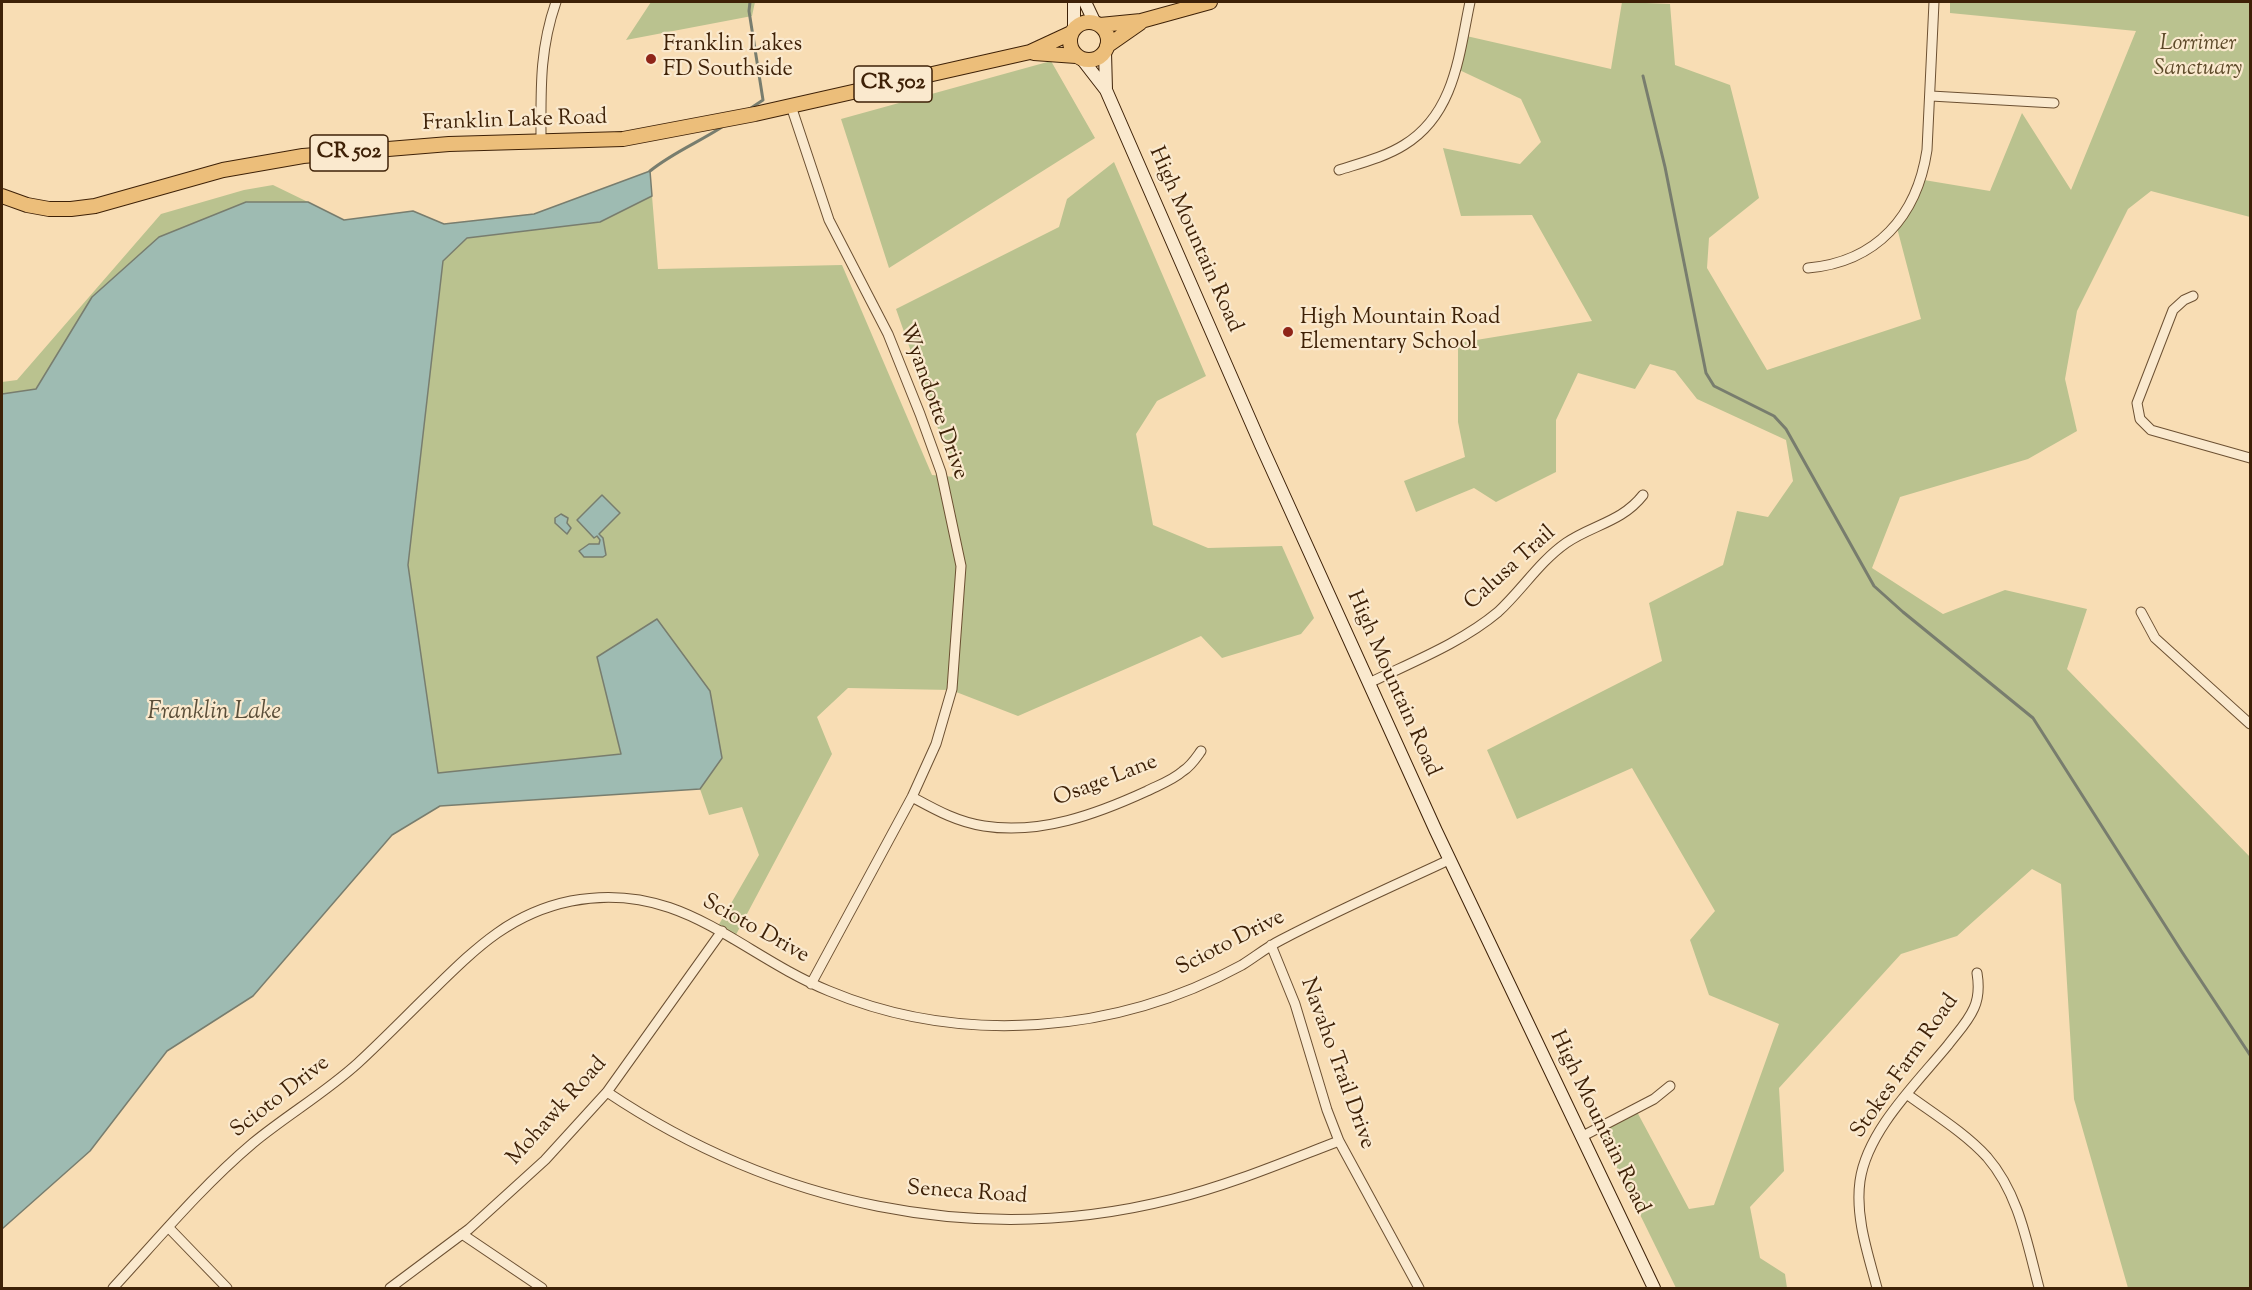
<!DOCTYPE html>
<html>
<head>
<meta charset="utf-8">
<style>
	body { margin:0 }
	#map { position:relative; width:2252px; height:1290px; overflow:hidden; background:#f8ddb4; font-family:"Sorts Mill Goudy",serif }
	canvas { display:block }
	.frame { position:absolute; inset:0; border:3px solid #3e2107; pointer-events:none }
</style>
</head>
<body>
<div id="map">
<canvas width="2252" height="1290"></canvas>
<div class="frame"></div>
</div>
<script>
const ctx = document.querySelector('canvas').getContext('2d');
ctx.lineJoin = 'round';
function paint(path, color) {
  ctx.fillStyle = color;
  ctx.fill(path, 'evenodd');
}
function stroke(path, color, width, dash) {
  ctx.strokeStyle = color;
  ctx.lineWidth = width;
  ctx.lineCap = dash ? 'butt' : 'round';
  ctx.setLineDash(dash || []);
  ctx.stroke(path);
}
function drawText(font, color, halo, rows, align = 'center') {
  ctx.font = font + ' "Sorts Mill Goudy",serif';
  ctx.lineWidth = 4.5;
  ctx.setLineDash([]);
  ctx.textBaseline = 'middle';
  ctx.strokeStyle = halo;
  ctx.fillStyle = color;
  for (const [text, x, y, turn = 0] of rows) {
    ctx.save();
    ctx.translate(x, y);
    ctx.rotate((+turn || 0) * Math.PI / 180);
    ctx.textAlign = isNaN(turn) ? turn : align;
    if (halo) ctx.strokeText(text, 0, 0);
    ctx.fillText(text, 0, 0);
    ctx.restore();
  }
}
paint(new Path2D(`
	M651,2h104l-3,14 -126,24z
	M1622,2l48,2 5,61 55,20 29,113 -50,40 -2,30 60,102 154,-51 -25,-95 25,-34 3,-10 66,11 32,-78 49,77 65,-159 -186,-18v-11h300v215l-99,-26 -23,18 -51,102 -12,68 12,52 -49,28 -128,38 -28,71 71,46 62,-24 82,19 -20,60 183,188v431h-122l-54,-189 -13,-215 -29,-15 -75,67 -56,18 -122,134 5,83 -34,36 10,51 25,16 2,14h-111l-78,-159 38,-19 53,99 25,-4 65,-181 -70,-29 -19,-55 25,-29 -83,-143 -115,51 -30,-69 175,-89 -13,-58 74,-38 14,-54 31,6 25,-36 -7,-41 -89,-41 -22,-28 -25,-7 -15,25 -57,-16 -22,47v52l-60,30 -22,-14 -58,24 -12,-31 61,-24 -7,-35v-79l134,-22 -60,-106 -71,1 -18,-68 77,16 21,-22 -20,-43 -68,-32 9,-32 149,34z
	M1051,61l44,77 -206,130 -48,-149z
	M1114,162l92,214 -49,25 -21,33 17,91 55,23 74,-2 32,72 -13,16 -79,24 -21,-22 -183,80 -67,-26 -103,-2 -31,29 15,37 -101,190 -17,-11 45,-78 -17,-48 -33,8 -9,-26 22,-31 -125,-101 24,97 -183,20 -30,-209 35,-304 24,-23 133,-16 52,-26 6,73 184,-4 90,210 23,2 -59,-168 163,-82 8,-28z
	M273,185l35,17h-62l-154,95 -56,92 -34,5v-12l15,-2 144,-166 83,-24z`), '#bac28f');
const water = new Path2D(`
	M650,171l2,25 -52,26 -133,16 -24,23 -35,304 30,208 183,-19 -24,-97 60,-38 53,72 12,67 -22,31 -260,17 -48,29 -139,161 -86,55 -77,100 -88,78v-835l34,-5 56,-92 67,-60 87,-35h62l36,18 69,-9 31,13 90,-10z
	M602,495l18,18 -21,21 4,4 3,17 -3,2h-19l-5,-6 10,-7h10l1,-4 -3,-4 -3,2 -17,-18z
	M561,514l7,4 -1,5 4,5 -4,6 -12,-11v-5z`);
paint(water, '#9ebbb2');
stroke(water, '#787d6e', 1.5);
stroke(new Path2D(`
	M1643,76l22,91 41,206 8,13 60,30 12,13 88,157 29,26 130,106 149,234 68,103
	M748,110l15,-10 -14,-89 1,-9
	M650,171c22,-18 49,-29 72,-44`), '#787d6e', 3);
const minor = new Path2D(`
	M1931,96l123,7
	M791,106l38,114 59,114 32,80 21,58 20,94 -9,123 -16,55 -24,53 -101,187
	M541,142c0,-51 -2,-91 15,-140
	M1339,170c22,-7 46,-13 65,-25 51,-31 55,-91 66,-143
	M1808,268c69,-6 109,-52 119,-118l7,-148
	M2193,296l-9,4 -11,10 -36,93 3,16 11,11 99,28
	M2141,612l14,26 95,86
	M1369,683c43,-21 92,-40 129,-71 24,-22 41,-50 68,-69 26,-18 56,-21 77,-48
	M912,797c24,13 45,25 72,29 56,9 113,-12 163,-35 12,-6 26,-11 36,-20 8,-5 13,-13 18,-20
	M1271,945l24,59 32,106 12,31 80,147
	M607,1092c167,112 368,157 566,107 57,-14 111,-37 166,-58
	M1908,1095c26,19 57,38 79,62 32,37 40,86 52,131
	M1581,1137l73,-38 16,-13
	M169,1228l58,60
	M462,1234l80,54
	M113,1288c45,-49 89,-102 140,-145 34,-28 72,-50 105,-80 27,-25 52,-51 78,-76 42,-41 76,-74 135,-86 110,-21 166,52 258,90 132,55 287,43 413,-26 13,-8 25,-18 39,-25 55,-29 112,-54 168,-80
	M390,1288l79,-59 76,-69 62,-68 115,-161
	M1877,1288c-9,-34 -22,-71 -17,-107 7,-50 56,-97 88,-136 9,-12 20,-23 26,-37 5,-11 5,-23 3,-35`);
const secondary = new Path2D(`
	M1085,2l10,21
	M1074,28v-26
	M1105,52l1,38
	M1082,59l24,31 155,355 175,386 218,457`);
const primary = new Path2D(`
	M1070 41a19 19 0 1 1 38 0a19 19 0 1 1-38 0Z
	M1100,25l41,-4 69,-19
	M1107,46l33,-23
	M1034,53l42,3
	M2,196l25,9 22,4h22l24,-3 128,-36 80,-14 146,-12 174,-5 132,-25 275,-62 41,-19`);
stroke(minor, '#6c5032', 11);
stroke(secondary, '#3e2107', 14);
stroke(primary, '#3e2107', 16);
stroke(minor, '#fae9ce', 9);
stroke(secondary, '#fae9ce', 12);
stroke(primary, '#ecbe7a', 14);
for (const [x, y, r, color] of [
	[651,59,6,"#8f2418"],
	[1288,332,6,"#8f2418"]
]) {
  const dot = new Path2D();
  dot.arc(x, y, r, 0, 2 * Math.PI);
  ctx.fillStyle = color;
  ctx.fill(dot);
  stroke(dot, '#fae9ce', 2);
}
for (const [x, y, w] of [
	[893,84,78],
	[349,153,78]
]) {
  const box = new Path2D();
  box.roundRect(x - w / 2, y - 18, w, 36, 4.5);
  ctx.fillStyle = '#fae9ce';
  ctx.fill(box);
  stroke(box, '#3e2107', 1.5);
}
drawText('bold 21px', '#3e2107', null, [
	["CR 502",893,84],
	["CR 502",349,153]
]);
drawText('italic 22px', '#5d4929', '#fae9ce', [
	["Lorrimer",2198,45],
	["Sanctuary",2198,70]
]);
drawText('22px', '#3e2107', '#fae9ce', [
	["Franklin Lakes",663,46],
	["FD Southside",663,71],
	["High Mountain Road",1300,319],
	["Elementary School",1300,344]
], 'left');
drawText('22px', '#3e2107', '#fae9ce', [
	["Franklin Lake Road",515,122,-2],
	["High Mountain Road",1194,240,66],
	["Wyandotte Drive",932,402,70],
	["Calusa Trail",1511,569,-42],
	["High Mountain Road",1392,684,66],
	["Osage Lane",1106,782,-21],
	["Scioto Drive",755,930,29],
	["Scioto Drive",1231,944,-27],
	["Navaho Trail Drive",1336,1064,70],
	["Stokes Farm Road",1906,1067,-55],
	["Scioto Drive",281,1098,-38],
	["Mohawk Road",558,1112,-48],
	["High Mountain Road",1598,1123,64],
	["Seneca Road",967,1194,4]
]);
drawText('italic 24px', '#5b4f3a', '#fae9ce', [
	["Franklin Lake",214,714]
]);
</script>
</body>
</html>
